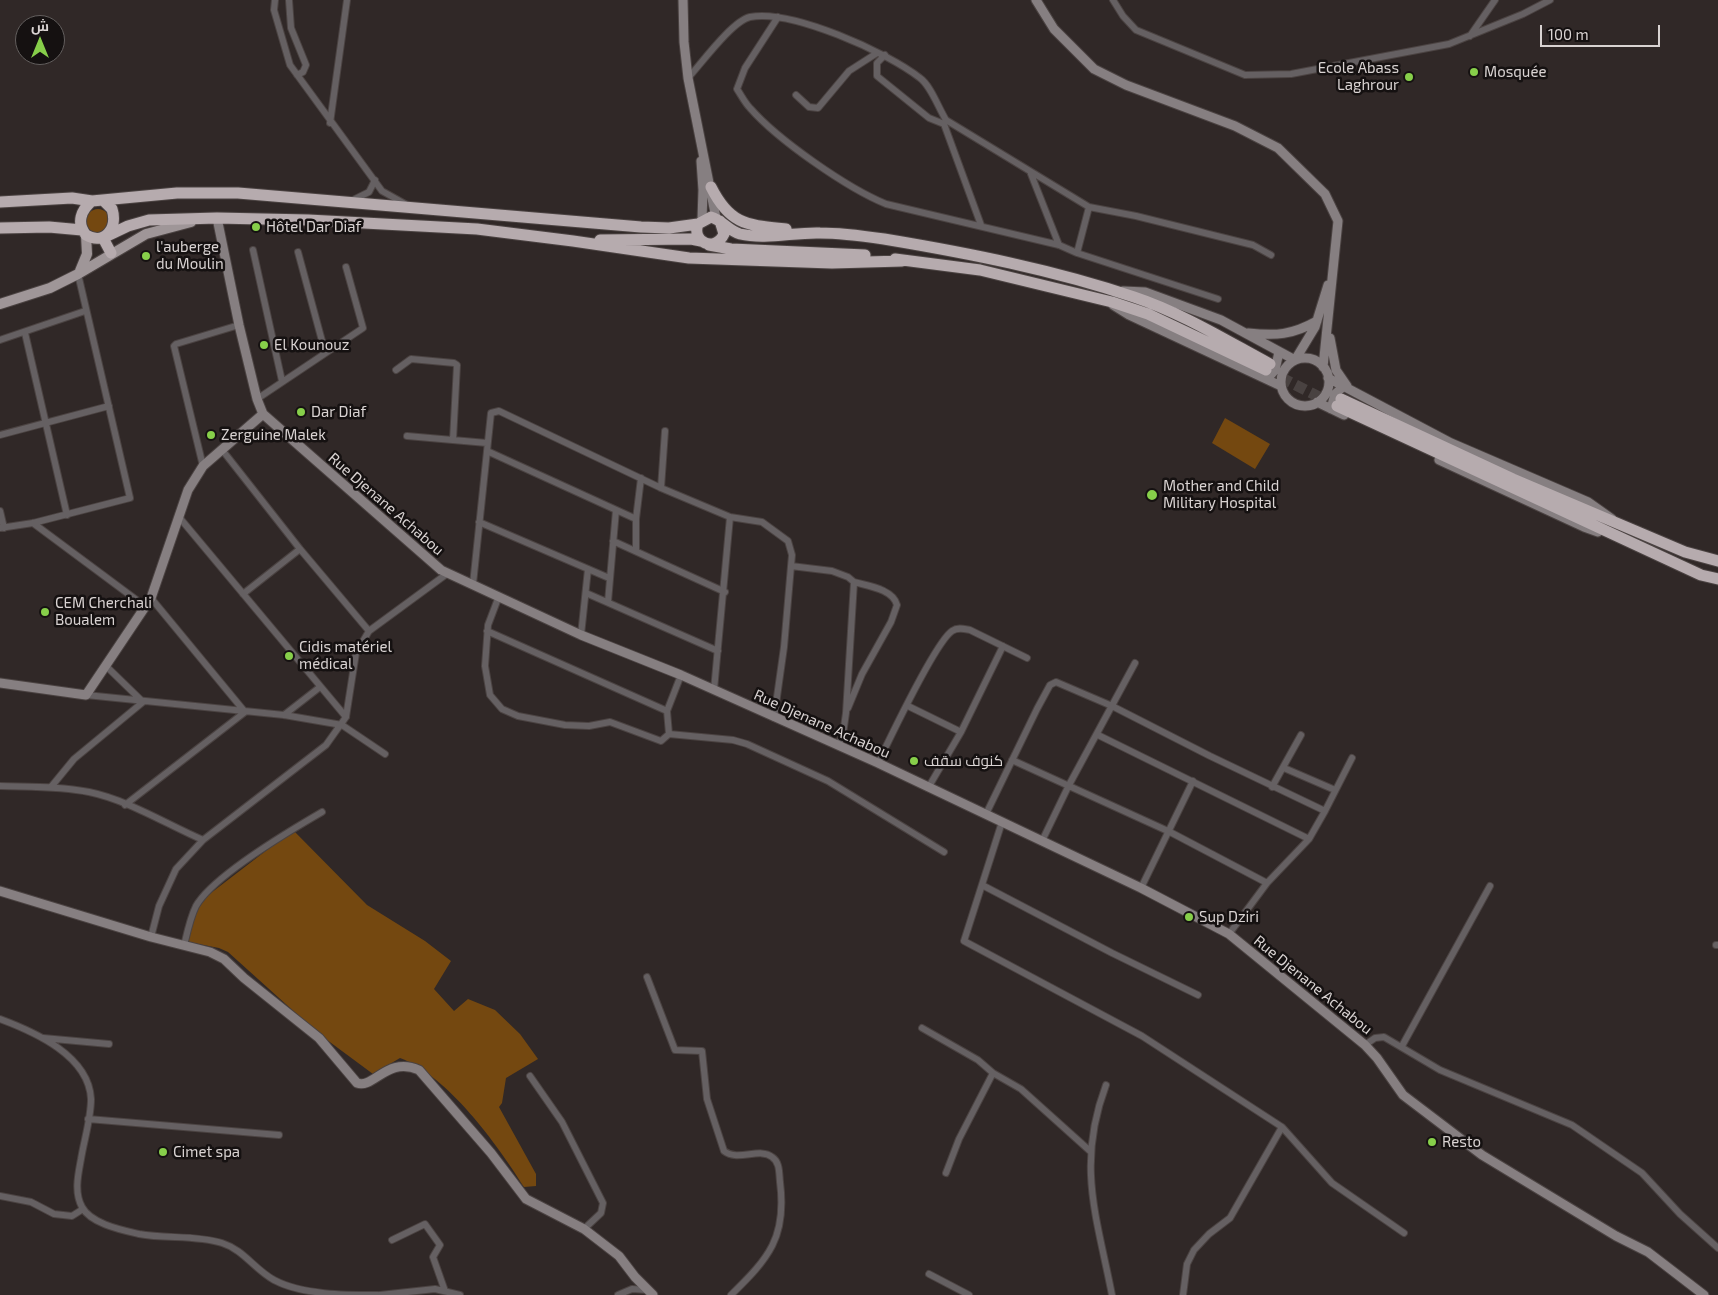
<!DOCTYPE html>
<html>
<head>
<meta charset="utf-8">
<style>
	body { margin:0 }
	#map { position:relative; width:1718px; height:1295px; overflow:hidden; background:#302827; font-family:"Exo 2",Cairo,sans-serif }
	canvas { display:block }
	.north { position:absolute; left:15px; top:15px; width:50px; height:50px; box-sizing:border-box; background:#151111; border:1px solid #635f5e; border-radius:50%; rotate:0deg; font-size:14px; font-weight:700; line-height:20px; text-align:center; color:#d9d3d2 }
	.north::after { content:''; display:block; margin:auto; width:18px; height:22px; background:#87cf4a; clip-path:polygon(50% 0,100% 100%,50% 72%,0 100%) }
	.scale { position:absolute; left:1540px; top:25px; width:120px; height:22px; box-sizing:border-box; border:2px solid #d9d3d2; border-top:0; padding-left:6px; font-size:15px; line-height:18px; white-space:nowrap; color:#d9d3d2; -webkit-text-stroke:4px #151111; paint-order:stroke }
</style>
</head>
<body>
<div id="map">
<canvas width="1718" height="1295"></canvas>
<div class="north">ش</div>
<div class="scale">100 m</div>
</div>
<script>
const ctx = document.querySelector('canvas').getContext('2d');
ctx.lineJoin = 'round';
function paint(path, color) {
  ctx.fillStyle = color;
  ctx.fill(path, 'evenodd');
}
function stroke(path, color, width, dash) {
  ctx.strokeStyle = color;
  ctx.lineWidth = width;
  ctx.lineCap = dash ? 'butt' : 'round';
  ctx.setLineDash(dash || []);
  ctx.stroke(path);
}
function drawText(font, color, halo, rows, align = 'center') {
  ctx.font = font + ' "Exo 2",Cairo,sans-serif';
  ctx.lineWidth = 5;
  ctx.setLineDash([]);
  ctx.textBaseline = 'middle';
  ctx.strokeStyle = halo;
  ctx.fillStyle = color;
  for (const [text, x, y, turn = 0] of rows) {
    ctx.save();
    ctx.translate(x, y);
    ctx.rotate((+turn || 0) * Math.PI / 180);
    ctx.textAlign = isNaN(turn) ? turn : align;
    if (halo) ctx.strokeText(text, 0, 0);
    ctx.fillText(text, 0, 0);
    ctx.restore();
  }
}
paint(new Path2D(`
	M86 221a12 12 0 1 1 24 0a12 12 0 1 1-24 0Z
	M1225,418l45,26 -15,25 -43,-26z
	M293,830l74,75 58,36 26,20 -17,28 20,22 14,-12 27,11 25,24 18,25 -32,19 -4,25 -3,4 37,67v12l-12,1c-27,-43 -76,-111 -124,-129l-27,16 -54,-40 -91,-82 -9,-4 -31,-6 5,-26 14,-20z`), '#744810');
stroke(new Path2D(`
	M1266,370l71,36`), '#494241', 11, [11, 5.5]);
const street = new Path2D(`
	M275,0l-1,10 16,55 92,126 25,14
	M289,0l2,28 15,37 -3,7 -6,3
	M1113,0l10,16 13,14 109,45 46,-1 158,-30 74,-30 27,-14
	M778,17l-33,51 -8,21c4,6 8,14 13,19 28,32 97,80 136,96l173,41 18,8 141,46
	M1470,36l25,-36
	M885,55l-8,8v13l52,42 15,6
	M688,78c13,-14 44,-57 62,-61 41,-8 137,35 170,61 11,8 18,29 26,42l-2,4 37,101
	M796,95l13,12 9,1 31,-37 28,-18
	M946,120l143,87 47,9 117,29 18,10
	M330,123l17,-123
	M1031,174l28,71
	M351,201l18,-9 6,-12
	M253,250l29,131
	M298,252l27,100
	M1077,253l12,-46
	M25,333l42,182
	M0,340l85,-29
	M396,370l15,-11 43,4 3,2 -4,75
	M257,399l106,-71 -17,-61
	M0,435l109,-29
	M407,436l80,7
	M223,451l77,98 69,82
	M487,451l149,68
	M203,466l-29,-120 2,-2 63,-19
	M661,488l4,-57
	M0,511l4,17
	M179,517l167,200
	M479,522l130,56
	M33,523l113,84
	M0,528l33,-5 97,-25 -52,-224
	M613,541l112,51
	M636,551v-32l5,-41
	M473,584l18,-171 8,-2 162,77 69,29 32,5 26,19 4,14 -1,11
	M586,593l132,58
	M243,594l57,-45
	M499,596l-11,29 -3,41 5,29 12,14 16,7 47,9 24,1 21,-4 51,19 8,-7 64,6 14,4 81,37 116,71
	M608,602l8,-92
	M487,631l180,80
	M581,635l7,-66
	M714,690l16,-173
	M86,695l198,20 58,10 43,29
	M908,706l53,26
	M848,708l14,-34 29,-52 6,-17c-4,-16 -29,-19 -43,-23
	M284,715l36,-28
	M774,718l10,-71 7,-81 41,5 16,6 6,5 -8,131 -3,21 -5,12
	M669,734l-2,-23 14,-36
	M1098,735l211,104
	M1012,760l158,72 97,51
	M878,763c11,-23 58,-121 74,-132 6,-4 12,-2 18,-1l57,28
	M1284,768l51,22
	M0,786c29,1 60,0 89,6 39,8 77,32 114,48
	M51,787l23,-28 69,-57 -37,-36
	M1272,787l29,-52
	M928,788l33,-56 42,-86
	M125,805l120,-93 -94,-114
	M1325,811l27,-53
	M986,814l51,-105 13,-24 6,-3 56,24 98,50 115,55 -16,28 -42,44 -38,51
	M1002,822l-38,119 178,95 140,91 50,56 72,50
	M1042,841l27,-56 66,-122
	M982,885l130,68 86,42
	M1141,888l52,-107
	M151,937l8,-31 17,-37 27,-29 123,-95 20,-28 10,-64 13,-22 79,-58
	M1716,945h2
	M184,946c3,-13 6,-28 12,-40 17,-30 95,-76 126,-94
	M647,977l28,73 27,1 5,48 17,52c14,11 36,-4 48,6 8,5 7,16 8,25 7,55 -11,76 -49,113
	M0,1019c35,13 89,37 91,80 0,20 -7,41 -10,60 -3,16 -7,33 1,48 9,17 40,23 57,27 27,5 57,1 83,9 22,7 32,26 52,37 28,15 72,15 104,15
	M922,1028l56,32 15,13 28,16 69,62
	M43,1038l66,6
	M1365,1045l10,-7 9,-1 56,33 132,55 70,48 38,41 38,34
	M1402,1046l88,-160
	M530,1076l32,46 41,81 -2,10 -17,16
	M1106,1085c-30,80 -9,132 6,210
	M88,1119l191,16
	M946,1173l13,-34 34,-66
	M0,1196l31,6 23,12 18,2 11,-7
	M392,1240l33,-16 15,21 -7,12 12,34
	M929,1274l40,21
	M380,1295l55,-6 25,6
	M618,1295l14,-6 15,1
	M1183,1295l4,-31 7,-14 15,-16 21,-16 52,-91`);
const secondary = new Path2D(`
	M683,0l1,42 4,36 28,140
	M1036,0l18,29 40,40 32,16 109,41 43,22 47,46 13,27 -15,146
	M701,161l2,29 -1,30
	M217,218l22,107 18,74 6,15 178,156 140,65 100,40 197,88 263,125 88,46 136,111 12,13 26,37 79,60 134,81 32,16 56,43
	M1123,291l22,1 76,28 74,40
	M1113,305l16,10 152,71
	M1248,333c28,3 44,2 69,-12
	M1330,338l6,32 11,16
	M1281 382a24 24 0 1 1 48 0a24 24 0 1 1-48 0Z
	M1295,360l20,-33 13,-42
	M1328,378l123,65 137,59 24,17
	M1267,379l8,-9 4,-18
	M1317,402l27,13
	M1331,409l4,-15 9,-8
	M1439,460l145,67 14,5
	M0,683l86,12 65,-97 37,-108 15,-24 60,-52
	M0,891l151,46 59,15 14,7 20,19 75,60 38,45c17,6 30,-27 62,-13l72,83 35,46 58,30 35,27 16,21 18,18`);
const primary = new Path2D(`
	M80,271l7,-17 -1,-19
	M0,304l50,-16 28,-14 68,-40 45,-12`);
const highway = new Path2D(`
	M711,187c19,38 36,38 75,42
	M92,201c-11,9 -16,22 -6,34 19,11 32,-7 26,-26l-9,-9
	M0,202l72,-4 20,3 85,-8h61l403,34 28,1 29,-4
	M720,221l4,13c-9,19 -33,8 -26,-10l13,-7c11,3 18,14 29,17 26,6 54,-2 80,-1 20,0 43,3 64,6 84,14 170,31 250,58 48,16 93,44 136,67
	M0,228l49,-1 33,3
	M107,236l21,-10 21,-6 68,-2 91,2 169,9 96,12 116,17 143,5 70,-2
	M103,238l8,15
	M600,240l91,-1 10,2
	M709,245l22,4 134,6
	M895,259l85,11 132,32 36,12 118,56
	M1341,399l172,80 172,73 33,9
	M1337,406l364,169 17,4`);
stroke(street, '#4b4342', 8);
stroke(secondary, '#4b4342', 11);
stroke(primary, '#4b4342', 12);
stroke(highway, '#4b4342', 13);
stroke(street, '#656062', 6);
stroke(secondary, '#867f81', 9);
stroke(primary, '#9f9698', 10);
stroke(highway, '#b6abae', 11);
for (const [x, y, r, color] of [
	[1474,72,5,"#87cf4a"],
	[1409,77,5,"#87cf4a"],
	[256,227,5,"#87cf4a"],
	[146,256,5,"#87cf4a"],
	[264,345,5,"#87cf4a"],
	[301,412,5,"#87cf4a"],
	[211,435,5,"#87cf4a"],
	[1152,495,6,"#87cf4a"],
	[45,612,5,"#87cf4a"],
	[289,656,5,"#87cf4a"],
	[914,761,5,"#87cf4a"],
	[1189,917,5,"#87cf4a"],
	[1432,1142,5,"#87cf4a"],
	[163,1152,5,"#87cf4a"]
]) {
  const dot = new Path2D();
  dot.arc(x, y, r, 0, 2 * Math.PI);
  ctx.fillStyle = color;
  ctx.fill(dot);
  stroke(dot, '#151111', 2);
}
drawText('15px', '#d9d3d2', '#151111', [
	["Ecole Abass",1399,68,"right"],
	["Laghrour",1399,85,"right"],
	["Mosquée",1484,72],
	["Hôtel Dar Diaf",266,227],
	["l'auberge",156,247],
	["du Moulin",156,264],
	["El Kounouz",274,345],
	["Dar Diaf",311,412],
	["Zerguine Malek",221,435],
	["Mother and Child",1163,486],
	["Military Hospital",1163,503],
	["CEM Cherchali",55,603],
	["Boualem",55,620],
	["Cidis matériel",299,647],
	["médical",299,664],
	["كنوف سقف",924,761],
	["Sup Dziri",1199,917],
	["Resto",1442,1142],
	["Cimet spa",173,1152]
], 'left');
drawText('15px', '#d9d3d2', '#151111', [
	["Rue Djenane Achabou",386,504,41],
	["Rue Djenane Achabou",822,724,24],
	["Rue Djenane Achabou",1313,985,39]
]);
</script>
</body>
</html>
